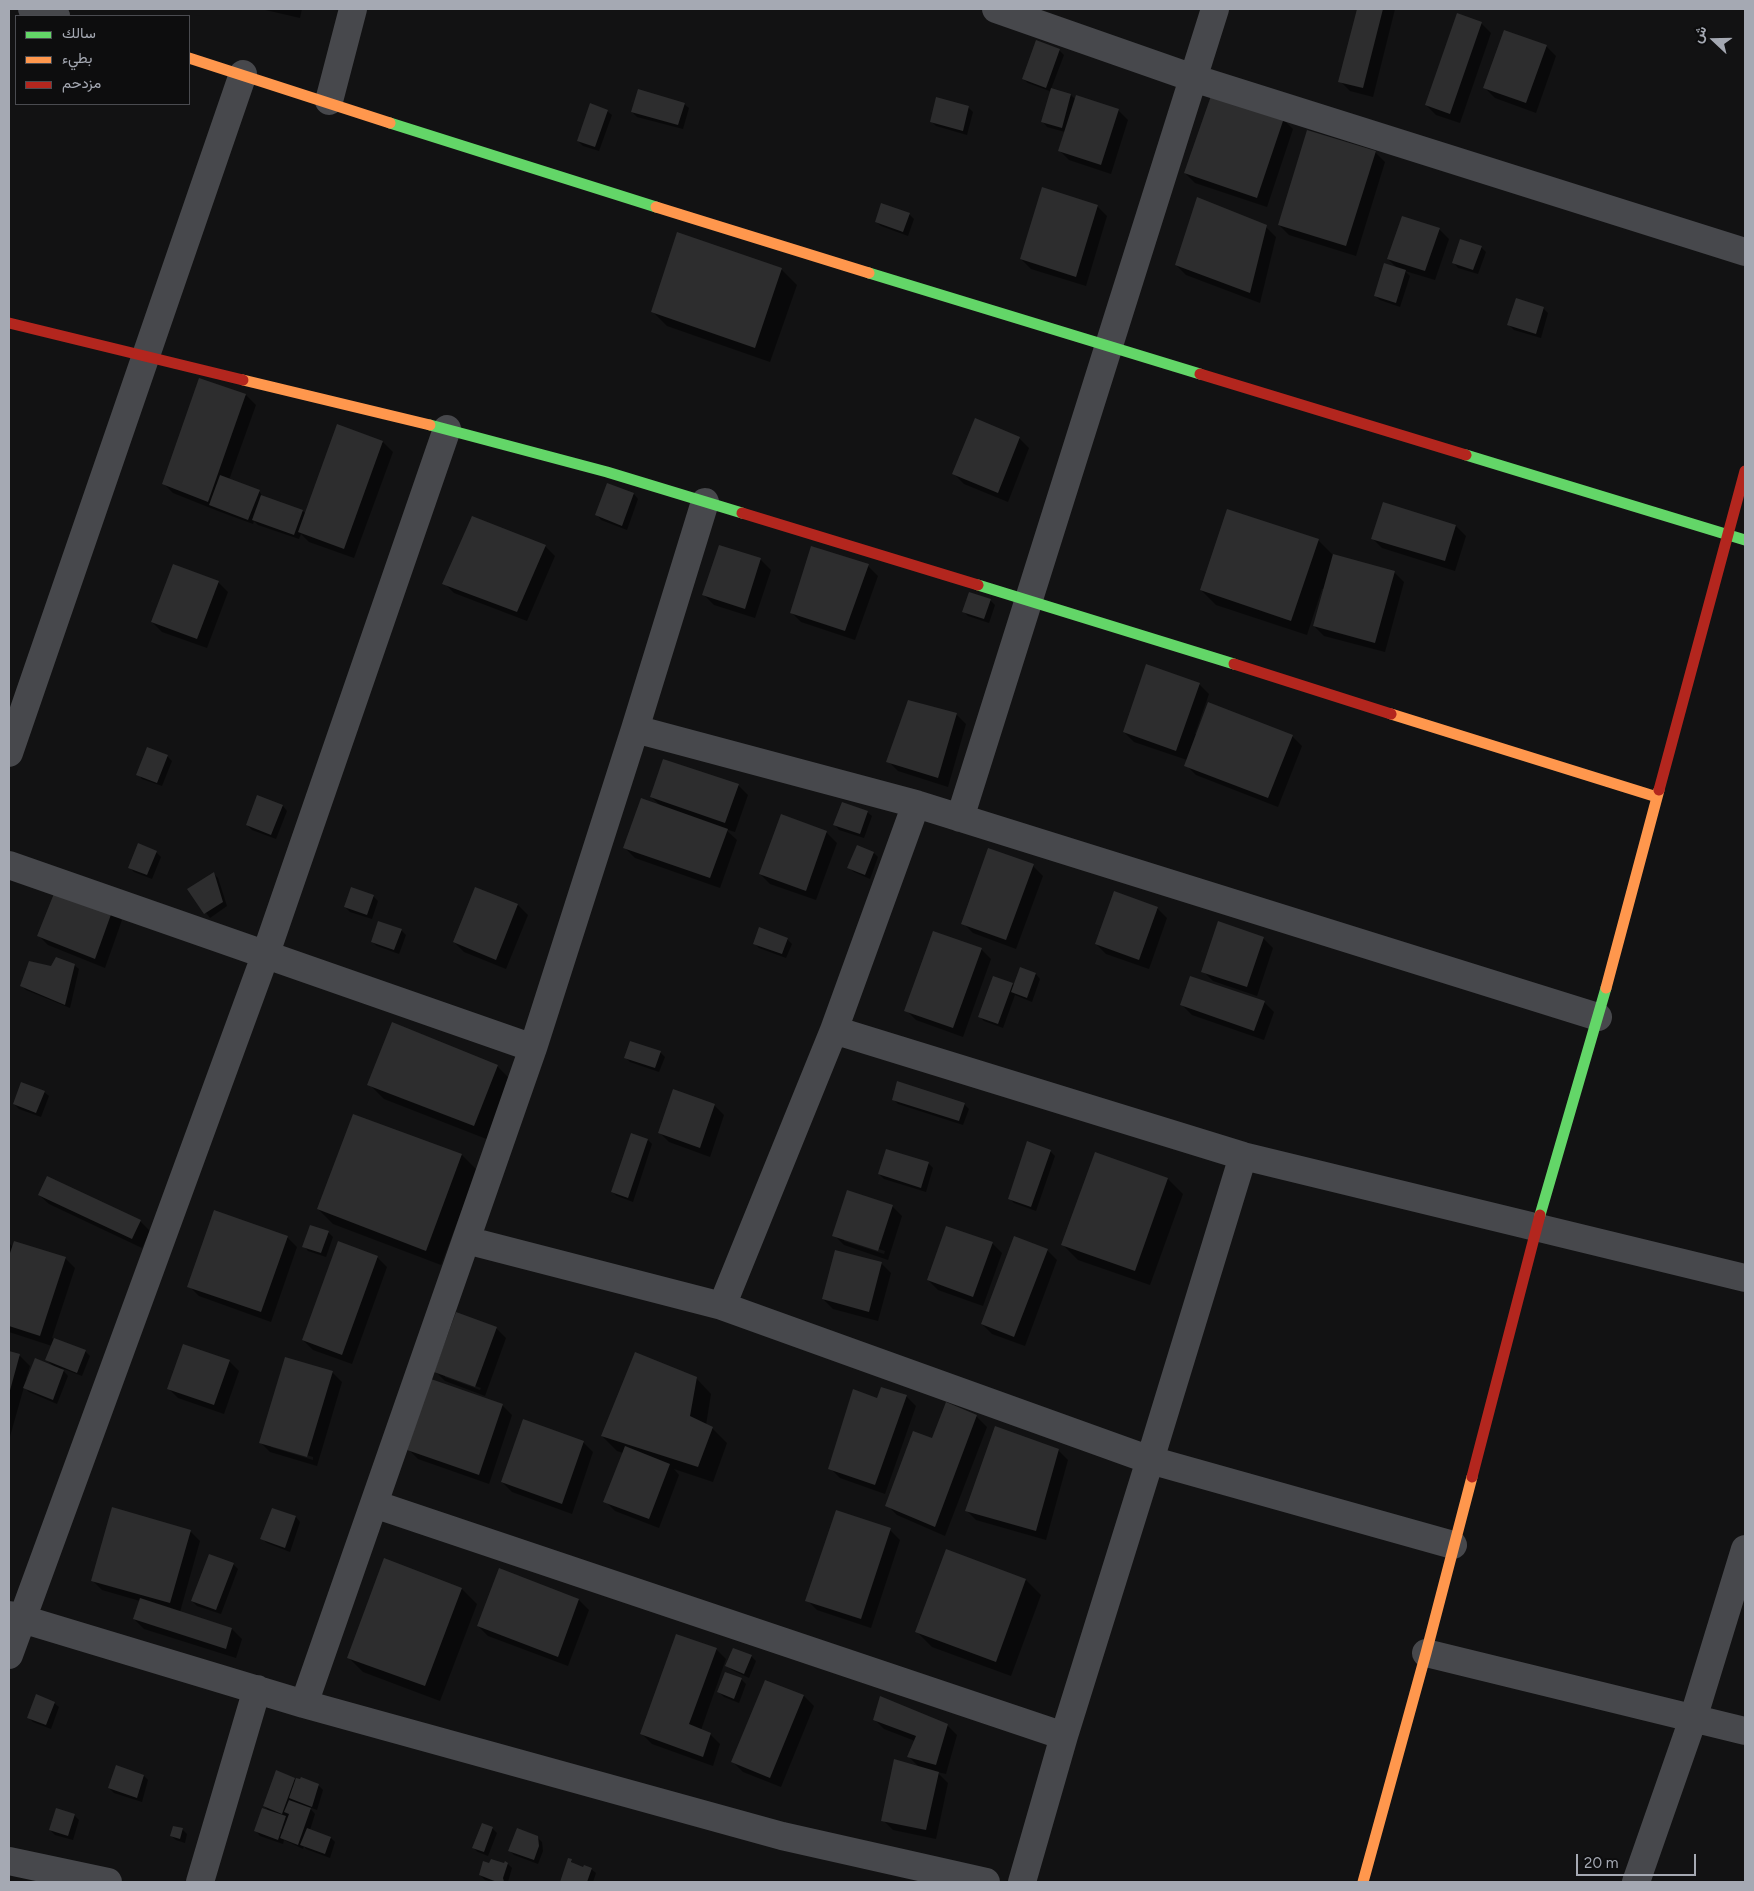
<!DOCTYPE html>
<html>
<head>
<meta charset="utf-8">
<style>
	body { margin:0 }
	#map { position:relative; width:1754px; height:1891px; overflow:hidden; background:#121213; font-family:Figtree,Vazirmatn,sans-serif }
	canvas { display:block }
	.frame { position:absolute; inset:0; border:10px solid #a5a9b3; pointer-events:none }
	.legend { position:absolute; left:15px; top:15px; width:175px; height:90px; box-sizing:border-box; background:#0d0d0e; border:1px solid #4a4b50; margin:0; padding:6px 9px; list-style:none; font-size:15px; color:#a5a9b3 }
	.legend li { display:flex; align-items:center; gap:10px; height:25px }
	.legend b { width:25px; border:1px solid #4a4b50 }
	.north { position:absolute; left:1689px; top:15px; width:50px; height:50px; -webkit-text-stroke:4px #0d0d0e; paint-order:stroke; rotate:291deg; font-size:14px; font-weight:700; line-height:20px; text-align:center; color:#a5a9b3 }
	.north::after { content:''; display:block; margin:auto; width:18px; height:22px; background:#a5a9b3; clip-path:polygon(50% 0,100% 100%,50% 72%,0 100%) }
	.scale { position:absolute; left:1576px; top:1854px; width:120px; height:22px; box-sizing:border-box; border:2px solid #a5a9b3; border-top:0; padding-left:6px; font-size:15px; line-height:18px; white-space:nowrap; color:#a5a9b3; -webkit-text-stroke:4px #0d0d0e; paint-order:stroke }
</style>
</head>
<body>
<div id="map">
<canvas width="1754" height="1891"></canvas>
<div class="frame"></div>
<ul class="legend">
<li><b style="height:6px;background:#63d668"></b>سالك</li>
<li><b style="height:6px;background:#ff974d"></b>بطيء</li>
<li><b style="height:6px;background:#b3261e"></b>مزدحم</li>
</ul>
<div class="north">ش</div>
<div class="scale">20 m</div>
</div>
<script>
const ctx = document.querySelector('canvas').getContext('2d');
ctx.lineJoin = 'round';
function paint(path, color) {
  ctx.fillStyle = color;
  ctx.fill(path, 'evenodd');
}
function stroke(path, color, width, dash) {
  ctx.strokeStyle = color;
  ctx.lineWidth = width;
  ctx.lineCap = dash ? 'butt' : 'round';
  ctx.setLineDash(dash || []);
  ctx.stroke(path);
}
paint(new Path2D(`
	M261,9h41l-2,9z
	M1358,9h37l-22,88 -23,-6 -10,-10z
	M1481,23l10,10 -31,90 -24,-8 -10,-10z
	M1546,46l10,10 -20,57 -41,-15 -10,-10z
	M1059,50l5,5 -13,34 20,6 5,5 42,10 10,10 -17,54 -42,-14 -10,-10 6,-18 -18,-5 -4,-5 9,-30 -24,-9 -5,-4z
	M684,104l5,4 -6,21 -46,-12 -5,-5z
	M968,107l5,5 -6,23 -31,-9 -5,-5z
	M607,111l5,4 -13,36 -16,-5 -5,-5z
	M1283,119l10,10 -26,78 -72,-24 -10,-10z
	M1375,152l10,10 -29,94 -67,-21 -10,-10z
	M1097,206l10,10 -21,70 -55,-17 -10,-10z
	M909,214l5,5 -6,17 -27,-10 -5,-4z
	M1266,227l10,10 -16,66 -74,-28 -10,-10z
	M1439,229l10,10 -14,41 -30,-9 5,5 -10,31 -20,-7 -5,-4 23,-27 -10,-10z
	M678,234l104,36 15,15 -27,77 -103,-36 -15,-15z
	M1481,247l5,5 -8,22 -20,-6 -4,-5z
	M1543,308l5,5 -7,25 -27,-8 -5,-5z
	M246,395l10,10 -27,75 30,11 4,6 40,14 3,3 77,-72 10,10 -39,106 -45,-16 -8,-8 -2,5 -41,-14 -4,-4 -1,3 -35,-13 -45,-18 -10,-10z
	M1019,438l10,10 -21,54 -44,-18 -10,-10z
	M634,494l4,5 -11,31 -26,-10 -4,-5z
	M1383,504l73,22 10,10 -11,35 -73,-23 -10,-10z
	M1228,510l91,31 15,15 60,16 10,10 -19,70 -61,-16 -10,-10 11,-37h-3l-15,46 -91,-30 -15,-15z
	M545,546l10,10 -28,65 -73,-28 -10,-10z
	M720,546l41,14 10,10 -16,48 -41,-13 -10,-10z
	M868,566l10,10 -23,64 -54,-18 -10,-10z
	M218,582l10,10 -21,56 -45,-16 -10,-10z
	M990,600l5,5 -6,18 -21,-7 -4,-4z
	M1199,684l10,10 -14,40 97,2 10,10 -24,61 -82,-32 -10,-10 1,-5 -53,-18 -10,-10z
	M956,714l10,10 -18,63 -50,-16 -10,-10z
	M167,756l5,5 -10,25 -20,-7 -4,-5z
	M738,785l10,10 -13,37 -10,-3 12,11 -17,48 -85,-30 -10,-10 37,-41 -11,-10z
	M258,796l25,10 4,5 -11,28 -24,-9 -5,-5z
	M867,812l5,4 -8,22 -25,-8 -4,-5z
	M781,816l46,17 10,10 -21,57 -46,-16 -10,-10z
	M156,852l5,5 -9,22 -18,-7 -4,-4z
	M874,853l4,4 -8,22 -16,-7 -5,-4z
	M1033,866l10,10 -27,73 -43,-16 -10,-10z
	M214,874l4,4 9,28 -17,12 -21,-28z
	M475,888l43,17 10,10 -22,54 -42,-17 -10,-10z
	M373,896l5,5 -6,18 -22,-7 -5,-5z
	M1157,908l10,10 -18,51 -43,-15 -10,-10z
	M112,910l10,10 -17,48 -57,-23 -10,-10z
	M401,930l5,5 -7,19 -22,-8 -5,-4z
	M1263,938l10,10 -16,48 -44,-15 -10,-10z
	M787,939l5,5 -6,14 -27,-10 -5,-5z
	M981,949l10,10 -28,78 -47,-17 -10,-10z
	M74,965l5,4 -9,39 -44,-18 -5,-5 31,-17z
	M1036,974l4,5 -8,23 -17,-7 -12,33 -19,-7 -4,-4 33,-33 2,2z
	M1264,1002l10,10 -10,28 -72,-25 -10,-10z
	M660,1052l5,5 -6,15 -29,-10 -5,-5z
	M497,1066l15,15 -23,59 -105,-41 -15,-15z
	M44,1092l5,4 -8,21 -22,-8 -5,-5z
	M893,1099l71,5 5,5 -6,16 -65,-21z
	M714,1105l10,10 -14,42 -41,-15 -10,-10z
	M353,1115l109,40 15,15 -36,95 -108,-41 -15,-15z
	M648,1140l4,4 -19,58 -16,-6 -5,-4z
	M887,1150l42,14 4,4 -7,24 -42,-13 -5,-5z
	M1050,1151l5,5 -19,55 -22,-8 -5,-5z
	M1168,1179l15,15 -33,91 -72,-25 -15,-15z
	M39,1195l101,26 10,10 -8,17 -93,-44z
	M892,1206l10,10 -14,44 -44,-15 -10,-10zM844,1238l41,13 -1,3 -40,-13z
	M328,1232l5,5 -7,20 -18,-6 -4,-5z
	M287,1237l10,10 -26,75 -72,-26 -10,-10z
	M9,1243l4,4 52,11 10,10 -23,70 33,13 5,5 -8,20 -21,-8 7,8 -11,28 -28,-12 -5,-5 -15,53v-88l11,4 10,10 -4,13h2l27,-11 -8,-8 5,-14 -43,-14z
	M992,1243l10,10 -19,53 -45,-16 -10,-10z
	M1047,1250l10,10 -32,86 -33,-12 -10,-10z
	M377,1257l10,10 -35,97 -39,-14 -10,-10z
	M881,1263l10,10 -13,48 -45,-12 -10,-10z
	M496,1328l10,10 -21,58 -40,-15 -10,-10zM445,1375l36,13 -1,2 -35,-13z
	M229,1361l10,10 -15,43 -46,-16 -10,-10z
	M332,1372l10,10 -25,84 -47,-14 -10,-10zM271,1445l42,12v3l-42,-13z
	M696,1378l15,16 -5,31 6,3 15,15 -14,39 -39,-13 5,6 -20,53 -44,-17 -10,-10 18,-48 -6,-2 -15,-15z
	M906,1396l10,10 -31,88 -45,-16 -10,-10 47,-68z
	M947,1404l30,13 10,10 -42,109 -48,-21 -10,-10 45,-65z
	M502,1405l10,10 -23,69 -71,-25 -10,-10z
	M583,1442l10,10 -21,62 -60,-22 -10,-10z
	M1058,1450l10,10 -22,80 -70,-20 -10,-10z
	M273,1509l23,8 4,5 -10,30 -23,-9 -5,-4z
	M890,1530l10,10 -29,88 -54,-18 -10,-10z
	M190,1531l10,10 -20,71 52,17 10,10 -6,19 -92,-29 -10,-10 6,-18 -38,-11 -10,-10z
	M233,1564l5,5 -17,45 -24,-8 -5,-5z
	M500,1570l79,30 10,10 -21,56 -80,-30 -10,-10z
	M1026,1580l15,15 -30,81 -79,-29 -15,-15z
	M462,1589l15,15 -37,97 -77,-29 -15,-15z
	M716,1649l10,10 -25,71 9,4 10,10 -7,22 -61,-22 -10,-10z
	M751,1656l5,5 -7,17 -17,-8 -5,-4z
	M741,1679l5,5 -7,19 -15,-6 -5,-5z
	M766,1681l38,15 10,10 -33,81 -38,-15 -10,-10z
	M54,1703l5,4 -8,22 -18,-7 -5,-5z
	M874,1719l73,6 10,10 -11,39 -9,-2 11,11 -12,56 -43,-9 -10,-10 37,-52 -11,-11 6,-16 -31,-12z
	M144,1776l4,4 -6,22 -28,-9 -5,-5z
	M294,1779l2,2 23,5 4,4 -6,20 -8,-3 6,7 -5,16 21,8 4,4 -5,16 -24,-9 -2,-3 -1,3 -19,-9 -1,4 -23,-8 -4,-5 14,-19 -6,-6z
	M74,1815l5,5 -6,20 -18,-5 -5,-5z
	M492,1828l5,5 -9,23 -10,-4 -5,-4z
	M182,1829l5,5 -2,9 -9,-3 -5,-4z
	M537,1837l5,5 1,9 -5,13 -24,-9 -5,-5z
	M571,1861l5,5 15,3 5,4 -3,9 -31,-1z
	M490,1864h18l4,4 -4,14h-16l-7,-2 -5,-5z`), '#0007');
paint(new Path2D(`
	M1357,9h26l-20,79 -25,-6z
	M1457,13l25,9 -32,92 -25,-9z
	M1504,30l43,15 -21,58 -43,-15z
	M1036,40l24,9 -14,39 -24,-9z
	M1051,88l20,6 -9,34 -21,-6z
	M638,89l47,14 -7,22 -47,-13z
	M1212,93l72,25 -27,80 -73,-25z
	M1076,95l43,14 -18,56 -43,-14z
	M936,97l33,9 -6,25 -33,-9z
	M590,103l18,7 -13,37 -18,-6z
	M1307,130l69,21 -30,95 -68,-21z
	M1042,187l56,18 -22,72 -56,-18z
	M1197,197l70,28 -17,68 -75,-28z
	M881,203l29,10 -7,19 -28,-10z
	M1402,216l38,12 -15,43 -38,-12z
	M677,232l105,36 -27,80 -104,-36z
	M1460,239l22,7 -9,24 -21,-7z
	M1384,263l22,7 -10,33 -22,-7z
	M1516,298l28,9 -8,27 -29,-9z
	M199,378l47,16 -38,108 -46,-18z
	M975,418l45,19 -22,56 -46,-19z
	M337,424l46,17 -39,108 -46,-17z
	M220,475l40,15 -12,30 -39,-15z
	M607,483l27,10 -12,33 -27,-11z
	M261,495l42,15 -9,25 -42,-15z
	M1383,502l73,23 -11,36 -74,-22z
	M1227,509l92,30 -28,82 -91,-31z
	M472,516l74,29 -29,67 -75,-28z
	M719,545l42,13 -16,51 -43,-14z
	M811,546l58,18 -24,67 -55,-18z
	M1333,554l62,17 -20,72 -62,-17z
	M173,564l46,17 -22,58 -46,-17z
	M969,592l22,7 -7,20 -22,-7z
	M1146,664l54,19 -24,68 -53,-19z
	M908,700l49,13 -19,65 -52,-16z
	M1208,702l85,33 -25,63 -84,-32z
	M147,747l21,8 -11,28 -21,-8z
	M663,759l76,25 -14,39 -75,-26z
	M257,795l26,10 -12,30 -25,-10z
	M641,798l87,31 -18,49 -87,-30z
	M842,802l26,9 -8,23 -27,-9z
	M781,814l46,17 -21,60 -47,-17z
	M138,843l19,8 -10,24 -19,-7z
	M857,845l17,7 -9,23 -18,-7z
	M988,848l46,16 -28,76 -45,-16z
	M214,872l9,30 -19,12 -17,-25z
	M351,887l23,8 -7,20 -23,-8z
	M475,887l43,17 -22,56 -43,-18z
	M55,891l58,18 -18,50 -58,-23z
	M1114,891l44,16 -19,53 -44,-16z
	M378,921l24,8 -8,21 -23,-8z
	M1218,921l46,16 -17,50 -46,-15z
	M759,927l29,11 -6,16 -29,-10z
	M933,931l49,17 -29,80 -49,-17z
	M56,957l19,7 -10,41 -45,-19 9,-25 22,5z
	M1020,967l16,6 -9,25 -16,-6z
	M993,976l20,7 -15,41 -20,-7z
	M1190,976l75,25 -11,30 -74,-26z
	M392,1022l106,43 -24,61 -107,-41z
	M630,1041l31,10 -6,17 -31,-10z
	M897,1081l68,22 -6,18 -67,-21z
	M21,1082l24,9 -9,22 -23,-9z
	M673,1089l42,15 -15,44 -42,-15z
	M353,1114l109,40 -36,97 -109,-42z
	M631,1133l17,6 -20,59 -17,-6z
	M1027,1141l24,9 -20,57 -23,-8z
	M886,1149l43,13 -8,26 -43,-14z
	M1095,1152l73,26 -33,93 -74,-26z
	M47,1176l94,44 -9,19 -94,-44z
	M847,1190l46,15 -15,46 -46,-15z
	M214,1210l74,26 -27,76 -74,-25z
	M310,1225l19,6 -8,22 -19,-6z
	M946,1226l47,16 -20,55 -46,-17z
	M1014,1236l34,13 -34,88 -33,-13z
	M14,1241l52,16 -26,79 -31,-10v-70z
	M338,1241l40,15 -36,99 -40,-15z
	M835,1250l47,12 -13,50 -47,-13z
	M456,1312l41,15 -22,60 -41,-15z
	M54,1338l32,12 -9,23 -32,-13z
	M183,1344l47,16 -16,45 -47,-16z
	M9,1351l11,3 -11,40z
	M635,1352l62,25 -7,39 23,11 -15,40 -97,-31z
	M285,1357l48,14 -26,86 -48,-14z
	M35,1358l29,12 -11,30 -30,-12z
	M431,1379l72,25 -24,71 -72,-25z
	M881,1387l26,8 -32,90 -47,-16 25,-80 24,9z
	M946,1402l31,13 -42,112 -50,-21 28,-75 19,7z
	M523,1419l61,22 -22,63 -61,-22z
	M995,1426l64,23 -23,82 -71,-20z
	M625,1446l45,18 -21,55 -46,-17z
	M112,1507l79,23 -21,73 -79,-22z
	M272,1508l24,8 -11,32 -25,-9z
	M836,1510l55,18 -30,91 -56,-18z
	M946,1549l80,30 -30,83 -81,-30z
	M209,1554l25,9 -18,47 -25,-9z
	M384,1558l78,30 -37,98 -78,-28z
	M499,1568l80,31 -21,58 -81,-31z
	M140,1598l92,30 -6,21 -93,-30z
	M676,1634l41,14 -28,76 22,9 -8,24 -63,-23z
	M733,1648l19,7 -8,19 -19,-8z
	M725,1672l17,6 -8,21 -17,-7z
	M765,1680l39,15 -34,83 -39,-16z
	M36,1694l19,8 -9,23 -19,-7z
	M880,1696l68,28 -12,41 -29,-8 9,-21 -43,-16z
	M894,1759l45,13 -13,58 -45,-9z
	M116,1765l28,10 -7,23 -29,-10z
	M276,1770l19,8 -13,36 -19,-8z
	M301,1777l18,7 -7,23 -23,-9 7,-20 4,1z
	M289,1800l22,8 -13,37 -18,-7 9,-24 -5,-2z
	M56,1808l19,6 -7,22 -19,-6z
	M262,1808l24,8 -8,24 -24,-9z
	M482,1823l11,4 -9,25 -12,-4z
	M173,1826l10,2 -3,11 -10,-3z
	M307,1828l24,9 -6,17 -25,-9z
	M517,1828l21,8 1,10 -5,14 -26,-9z
	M568,1858l4,1 -1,3 12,5 1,-2 8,3 -5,14h-27z
	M491,1859l13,4 1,-2 3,2 -5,15 1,4h-7l-18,-7 4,-14 6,2z`), '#2d2d2e');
stroke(new Path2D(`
	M32,9l24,7
	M996,9l197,69 552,174
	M329,101l24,-92
	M635,729l281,75 682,213
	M9,753l234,-679
	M960,818l255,-809
	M9,865l524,183
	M834,1030l409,126 502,122
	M466,1240l256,66 428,154 303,85
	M722,1306l112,-276 82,-226
	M374,1504l690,232
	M9,1615l295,89 478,132 204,46
	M1426,1653l319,78
	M9,1655l256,-699 182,-527
	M304,1704l229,-656 102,-319 70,-227
	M9,1861l99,21
	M200,1882l57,-193
	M1022,1882l42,-146 86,-276 93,-304
	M1636,1882l57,-163 52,-170`), '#47484c', 28);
stroke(new Path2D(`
	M390,123l266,84
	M869,273l331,101
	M430,425l177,47 135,41
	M1466,455l279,85
	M978,585l256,79
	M1540,1215l66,-227`), '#63d668', 11);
stroke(new Path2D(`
	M189,58l201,65
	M656,207l213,66
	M243,380l187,45
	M1391,714l266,83
	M1606,988l53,-198
	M1363,1882l63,-229 46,-176`), '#ff974d', 11);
stroke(new Path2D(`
	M9,323l234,57
	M1200,374l266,81
	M742,513l236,72
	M1234,664l157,50
	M1659,790l86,-319
	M1472,1477l68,-262`), '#b3261e', 11);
</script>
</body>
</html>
